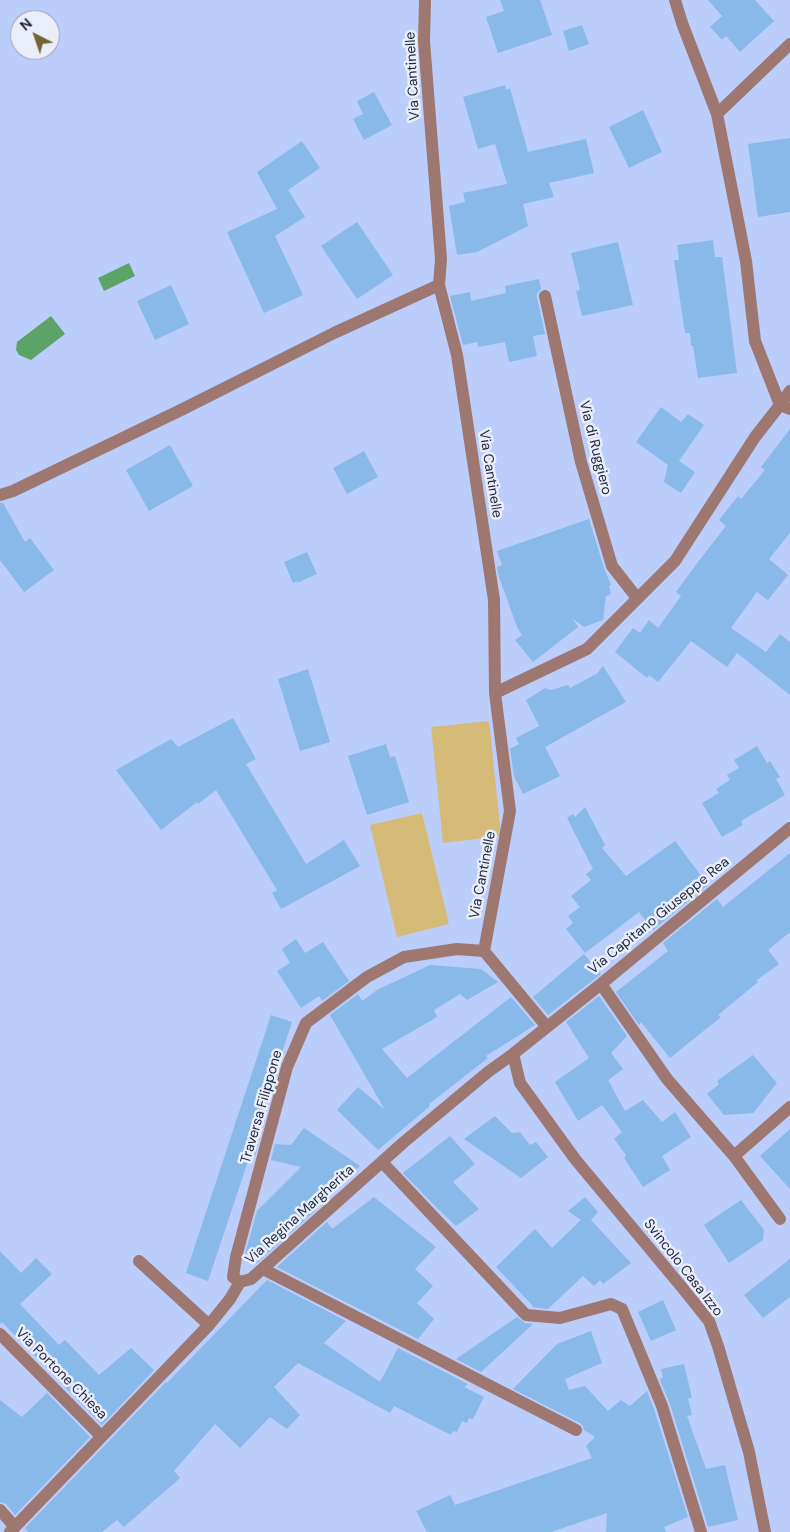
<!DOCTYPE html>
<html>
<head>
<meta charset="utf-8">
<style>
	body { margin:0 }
	#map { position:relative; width:790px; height:1532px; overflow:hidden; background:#bacdfb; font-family:"DM Sans",sans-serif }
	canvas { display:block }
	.north { position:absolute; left:10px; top:10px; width:50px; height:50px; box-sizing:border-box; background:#e9eefa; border:1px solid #99a0b0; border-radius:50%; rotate:319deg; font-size:14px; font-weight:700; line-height:20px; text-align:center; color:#222a40 }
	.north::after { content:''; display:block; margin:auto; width:18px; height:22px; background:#766332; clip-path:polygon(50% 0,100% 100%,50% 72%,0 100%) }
</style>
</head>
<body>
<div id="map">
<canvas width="790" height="1532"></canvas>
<div class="north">N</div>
</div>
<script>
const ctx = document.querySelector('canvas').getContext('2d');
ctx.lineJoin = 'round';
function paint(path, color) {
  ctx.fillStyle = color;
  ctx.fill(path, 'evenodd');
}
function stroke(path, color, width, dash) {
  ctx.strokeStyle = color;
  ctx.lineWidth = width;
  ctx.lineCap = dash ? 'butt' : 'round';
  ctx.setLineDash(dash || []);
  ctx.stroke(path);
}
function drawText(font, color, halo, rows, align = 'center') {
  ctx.font = font + ' "DM Sans",sans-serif';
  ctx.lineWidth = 5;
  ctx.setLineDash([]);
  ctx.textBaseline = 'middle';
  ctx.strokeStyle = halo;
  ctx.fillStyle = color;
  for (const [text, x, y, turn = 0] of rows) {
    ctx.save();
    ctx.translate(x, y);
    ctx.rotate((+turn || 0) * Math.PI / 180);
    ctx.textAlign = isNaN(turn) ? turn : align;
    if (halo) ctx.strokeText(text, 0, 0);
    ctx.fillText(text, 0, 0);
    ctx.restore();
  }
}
paint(new Path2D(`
	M489,721l12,115 -58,7 -12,-116z
	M422,813l27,111 -52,13 -27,-112z`), '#d6ba77');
paint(new Path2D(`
	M129,263l6,13 -31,15 -6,-13z
	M51,316l14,18 -34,26 -12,-5 -3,-5 1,-8z`), '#5ca368');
paint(new Path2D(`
	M500,0h40l12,35 -54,18 -12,-36 18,-6z
	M708,0h47l19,21 -34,31 -14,-16 -4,4 -12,-13 12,-11z
	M582,25l7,19 -20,7 -6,-20z
	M505,85l1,5 4,-2 18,64 58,-13 8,34 -45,10 5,14 -31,7 5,22 -51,26 -20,3 -8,-49 16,-4 -2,-9 44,-9 -12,-40 -17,5 -15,-52z
	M374,92l18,33 -28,15 -11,-21 10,-5 -6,-13z
	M643,110l19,42 -33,16 -20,-41z
	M790,138v74l-32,5 -10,-73z
	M302,141l18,27 -32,22 17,27 -30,19 28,59 -39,18 -37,-81 50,-23 -20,-37z
	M357,222l36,53 -36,24 -36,-53z
	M713,240l2,17h7l15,116 -39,5 -5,-32h-2l-1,-13h-5l-11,-73h5l-2,-15z
	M618,242l15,63 -51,11 -6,-25 4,-1 -9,-37z
	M539,279l2,10 -4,4v5l8,36 -12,2 4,20 -28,6 -4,-20 -27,5 -1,-5 -14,3 -13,-49 20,-4 1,9 35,-8 -1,-7z
	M171,285l18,39 -34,16 -18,-39z
	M661,407l20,15 7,-8 16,11 -25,36 16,11 -14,21 -17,-11 4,-17 -32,-23z
	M790,429v104l-21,26 19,16 -20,25 -11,-8 -26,36 35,24 14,-18 10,8v53l-53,-42 -10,14 -36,-26 -33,41 -9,-7 -2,3 -32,-26 18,-24 7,5 9,-13 9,8 23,-32 -5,-4 22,-30 28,-36 -7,-6 19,-24 3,3 24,-29 -4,-3z
	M170,445l23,41 -44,25 -23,-41z
	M364,451l14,26 -31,17 -14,-26z
	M0,503h3l22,39 5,-4 24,32 -30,22 -24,-32z
	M589,519l15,49 7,17 -2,1 2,8 -5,2 -3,24 -19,7 -11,-8 5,8 -45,35 -18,-22 7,-5 -5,-8 -18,-50 -2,-10 5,-2 -5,-14z
	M307,552l10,22 -20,9v-2l-4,2 -9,-21z
	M603,666l23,36 -81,45 15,29 -37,18 -9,-18 -4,-27 9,-5 -3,-6 23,-12 -13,-26 19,-12 6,2 17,-5 2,3 26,-14 -1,2z
	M308,669l22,73 -30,9 -22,-72z
	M233,718l23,41 -10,5 60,100 38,-24 16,26 -79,43 -9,-16 5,-3 -61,-100 -18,14 -1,-2 -36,28 -45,-60 55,-31 7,8z
	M386,744l4,13 5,-1 14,46 -42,13 -19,-59z
	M757,746l10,17 3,-2 10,16 -4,2 9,16 -44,26 2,4 -21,12 -20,-34 17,-10 -3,-4 14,-9 -3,-5 12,-7 -5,-8z
	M585,807l20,38 -3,3 24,28 49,-35 33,44 -55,45 -14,-18 -54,41 -19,-24 7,-6 -5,-7 12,-9 -9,-11 20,-16 -5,-6 7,-5 -26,-51 6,-4 2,3z
	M790,853v79l-22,18 11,14 -22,16 1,2 -40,33 3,2 -51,41 -29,-36 -2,3 -23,-33 52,-41 -5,-8 54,-44 6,8z
	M296,939l9,14 18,-11 26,39 -27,20 -3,-5 -18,12 -24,-37 13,-8 -8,-14z
	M584,954l17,20 -53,41 -15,-18z
	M430,965l51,4 17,13 -31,18 -7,-6 -26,16 3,7 -55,32 25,29 104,-81 24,28 -49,31 2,2 -59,46 1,2 -52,44 -41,-40 21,-23 27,23 -55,-95 28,-21 4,7 15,-11z
	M599,996l28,40 -16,17 12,16 -15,11 17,31 18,-11 19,22 13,-10 16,25 -29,19 8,14 -27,17 -19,-29 2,-3 -12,-16 8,-7 -20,-27 -24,16 -23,-39 34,-24 -23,-36z
	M271,1015l21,7 -40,122h6l-3,12 -5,-1 -42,126 -22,-8z
	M753,1055l24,28 -24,30 -29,2 -17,-21 12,-10 -2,-3z
	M495,1116l17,17 8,-1 10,13 6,-3 12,15 -27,21 -57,-39z
	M304,1128l56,38 -47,40 3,4 -60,54 -11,-10 12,-43 44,-44 -30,-7 4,-16 16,1z
	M790,1129v60l-30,-33z
	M450,1136l25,28 -22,18 26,27 -23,17 -18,-17 -35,-36z
	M374,1197l62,50 -21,22 18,17 -16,17 17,16 -16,20 -141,-72 50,-45 5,7z
	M585,1197l13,15 -7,8 40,43 -28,21 -3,-4 -6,6 -11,-10 -35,33 -16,-2 1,-1 -37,-39 39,-38 17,19 29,-28 -13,-9z
	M741,1200l23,30 -1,10 -34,23 -25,-38z
	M0,1251l21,22 15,-15 16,16 -32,30 39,41 6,-5 34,35 32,-27 23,22 -52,55 -100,-103 -2,2z
	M790,1259v38l-27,21 -19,-23z
	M267,1280l79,41 -22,22 56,39 18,-34 70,36 -4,3 20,10 -11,22 -4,-1 -2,5 -5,-2 -5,11 -4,-1 -2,4 -57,-29 -4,7 -92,-50 -24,24 26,28 -13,14 -17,-12 -30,31 -25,-24 -41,47 6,7 -56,49 -7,-7 -15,12h-74l-3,-4 141,-146 1,1z
	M663,1300l13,30 -25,11 -13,-29z
	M517,1317l8,6 8,1 -52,48 -25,-13z
	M591,1331l11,32 -37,16 4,11 16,-4 23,25 13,-11 9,6 17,-15 7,18 34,108 -24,10 2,5h-60l1,-19 -56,19h-124l-11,-21 34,-16 5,10 137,-47 -6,-12 9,-9 -11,-7 -1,-4 -3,-3 -67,-34 44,-45z
	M684,1364l8,34h-4l4,17 -5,1 19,53 19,-4 13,55 -30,7 -38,-123 -10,-24 3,-3 -2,-8z
	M47,1393l43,44 -75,78 -9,-11 -6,-2v-102l22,17z`), '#88b9e8');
stroke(new Path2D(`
	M425,0l-1,41 17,218 -2,26 18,70 37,245 1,93 15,118 -26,140
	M675,0l7,23 35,91 29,147 9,80 25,64
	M717,114l73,-70
	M545,296l36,166 31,104 25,32
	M780,405l10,-14
	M0,495l13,-4 170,-82 151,-76 105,-48
	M495,693l92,-44 88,-88 80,-124 25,-32 10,4
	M601,984l66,95 67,77 46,63
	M513,1054l7,29 55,76 105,126 29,36 9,25 31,106 16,80
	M734,1156l56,-49
	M382,1162l144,153 34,3 51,-14 11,5 40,97 39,126
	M139,1261l70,64
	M263,1269l313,161
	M240,1282l-7,-5 3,-20 51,-190 19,-44 61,-46 37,-20 53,-8 27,2 63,76
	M0,1334l101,102
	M0,1510l15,17
	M10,1532l199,-207 21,-26 10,-17 11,-3 153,-137 84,-70 25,-18 88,-70 189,-156`), '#9e7771', 12);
drawText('14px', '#222a40', '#e9eefa', [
	["Via Cantinelle",413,76,-93],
	["Via di Ruggiero",595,448,76],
	["Via Cantinelle",490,474,81],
	["Via Cantinelle",483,875,-79],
	["Via Capitano Giuseppe Rea",659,916,-39],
	["Traversa Filippone",262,1107,-74],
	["Via Regina Margherita",300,1215,-42],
	["Svincolo Casa Izzo",683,1268,52],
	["Via Portone Chiesa",61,1374,45]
]);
</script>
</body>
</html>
